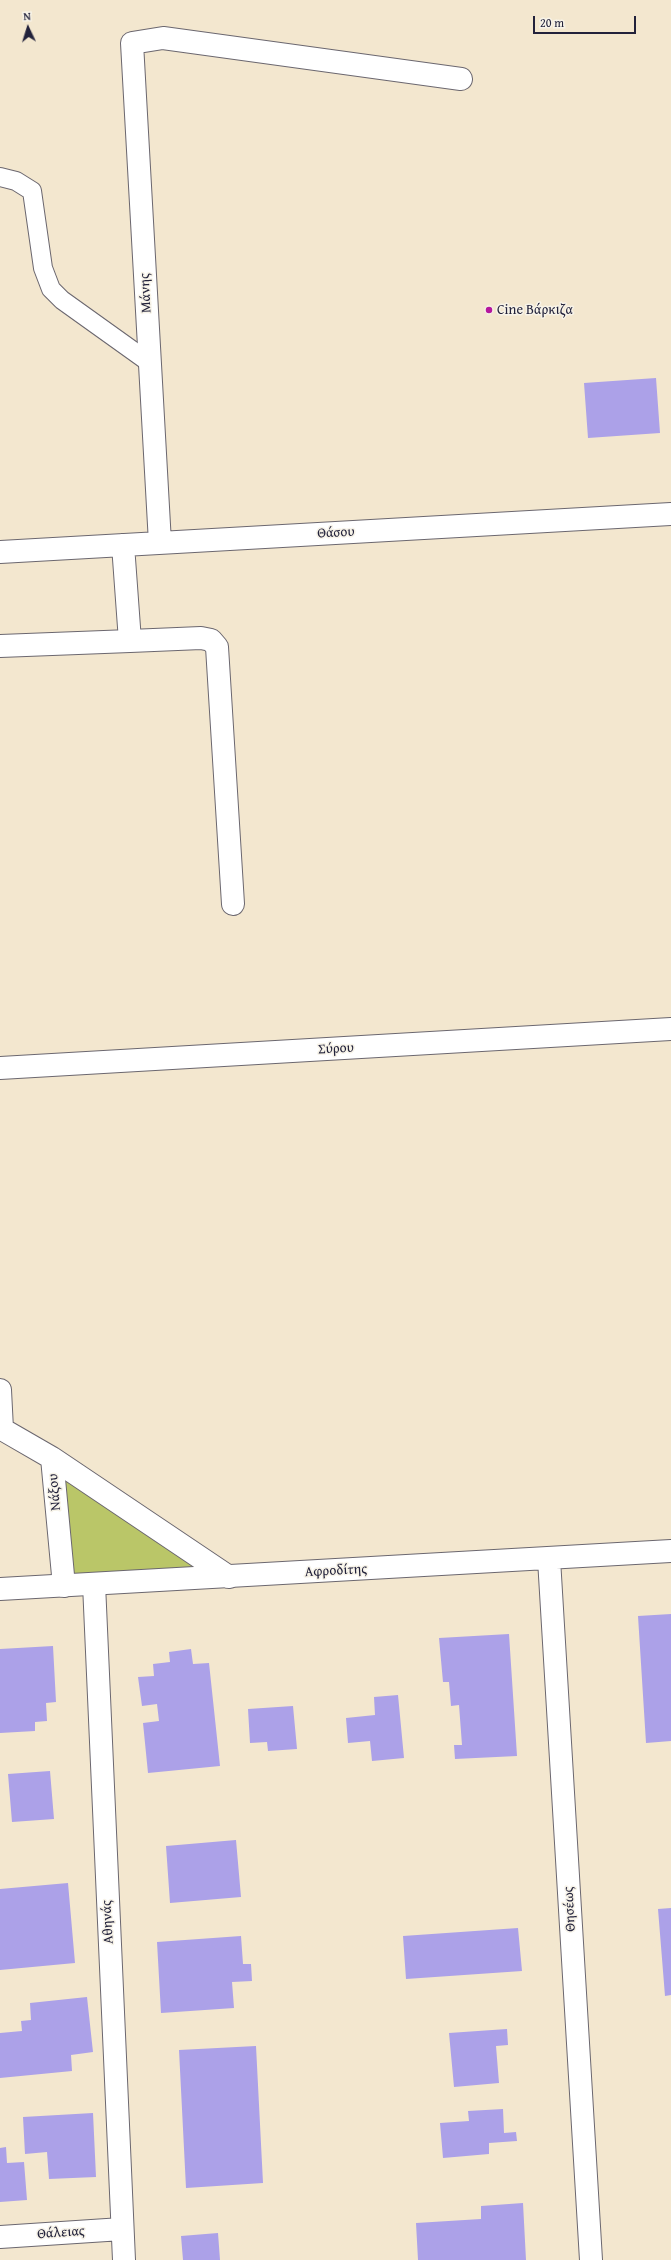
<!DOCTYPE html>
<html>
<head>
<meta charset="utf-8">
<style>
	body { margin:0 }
	#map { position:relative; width:671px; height:2260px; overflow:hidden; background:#f3e7cf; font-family:"Gentium Book Plus",serif }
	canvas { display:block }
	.north { position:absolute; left:8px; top:8px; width:40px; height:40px; -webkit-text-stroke:3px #f7f3e8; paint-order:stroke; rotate:356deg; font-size:11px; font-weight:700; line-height:16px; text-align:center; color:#22223b }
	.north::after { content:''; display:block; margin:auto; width:14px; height:18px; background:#22223b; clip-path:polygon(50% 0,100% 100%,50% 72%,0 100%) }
	.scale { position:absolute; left:533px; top:16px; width:103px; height:18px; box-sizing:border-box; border:2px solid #22223b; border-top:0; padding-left:5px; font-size:12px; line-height:14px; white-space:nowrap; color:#22223b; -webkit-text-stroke:3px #f7f3e8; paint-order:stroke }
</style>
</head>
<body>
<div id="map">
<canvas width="671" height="2260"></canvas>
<div class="north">N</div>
<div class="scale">20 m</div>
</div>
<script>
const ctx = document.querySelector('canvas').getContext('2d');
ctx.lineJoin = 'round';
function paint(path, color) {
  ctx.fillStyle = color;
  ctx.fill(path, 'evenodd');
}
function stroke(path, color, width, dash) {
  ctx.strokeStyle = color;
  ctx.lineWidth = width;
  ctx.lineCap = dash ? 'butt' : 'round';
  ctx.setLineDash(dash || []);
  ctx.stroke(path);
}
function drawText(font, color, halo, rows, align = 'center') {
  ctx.font = font + ' "Gentium Book Plus",serif';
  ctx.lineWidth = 3;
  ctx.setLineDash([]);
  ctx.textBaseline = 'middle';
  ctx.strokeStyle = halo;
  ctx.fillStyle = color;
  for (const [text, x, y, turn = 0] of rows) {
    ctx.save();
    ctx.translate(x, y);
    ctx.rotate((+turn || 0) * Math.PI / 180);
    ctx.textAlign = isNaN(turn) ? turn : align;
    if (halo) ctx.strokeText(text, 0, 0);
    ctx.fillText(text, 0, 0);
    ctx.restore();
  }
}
paint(new Path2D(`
	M52,1458l177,119 -165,9z`), '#bac668');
paint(new Path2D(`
	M656,378l4,55 -72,5 -4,-55z
	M671,1614v127l-25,2 -8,-127z
	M509,1634l8,122 -62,3 -1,-14h8l-3,-40 -8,1 -2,-24h-6l-4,-44z
	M53,1646l3,56 -10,1 1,18 -12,1v9l-35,2v-84z
	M191,1649l2,15 16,-1 11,103 -72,7 -5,-50 16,-2 -2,-17 -15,2 -4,-29 16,-1 -1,-12 17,-2 -1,-10z
	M398,1695l6,63 -32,3 -2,-20 -22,2 -2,-25 29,-3 -1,-18z
	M293,1706l4,43 -29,2 -1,-9 -17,1 -2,-34z
	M50,1771l4,48 -42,3 -4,-48z
	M236,1840l5,57 -71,6 -4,-57z
	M68,1883l7,80 -75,7v-81z
	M671,1908v87l-6,1 -7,-87z
	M518,1928l4,43 -116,8 -3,-43z
	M241,1936l2,28h8l1,17 -20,1 2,26 -73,5 -4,-71z
	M87,1997l6,55 -22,3 1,16 -72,7v-45l22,-2 -1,-10 10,-1 -1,-17z
	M507,2029l1,16 -12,1 3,37 -45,4 -5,-54z
	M256,2046l7,137 -77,5 -7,-138z
	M503,2109l1,24 12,-1 1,9 -28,2v11l-46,4 -3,-35 29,-2 -1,-10z
	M93,2113l3,64 -47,2 -2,-27 -22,2 -2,-37z
	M6,2147l1,16 17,-1 3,38 -27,2v-54z
	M523,2203l3,57h-108l-2,-37 65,-4v-13z
	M218,2233l2,27h-37l-2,-24z`), '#aca1e8');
const service = new Path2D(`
	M0,177l16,4 16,10 11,77 8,21 11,11 88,63`);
const minor = new Path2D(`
	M160,543l-28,-500 31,-5 298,41
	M0,552l671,-38
	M130,641l71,-3 10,2 6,7 16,257
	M0,646l130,-5 -7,-96
	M0,1068l671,-39
	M0,1390l2,39
	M0,1428l52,30 12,128
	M52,1458l177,119
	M94,1584l30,676
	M0,2237l122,-8`);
const tertiary = new Path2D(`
	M549,1559l42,701
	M0,1589l671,-38`);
stroke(service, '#6b676f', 20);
stroke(minor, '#6b676f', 24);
stroke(tertiary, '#6b676f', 24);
stroke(service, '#fff', 18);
stroke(minor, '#fff', 22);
stroke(tertiary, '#fff', 22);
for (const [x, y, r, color] of [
	[489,310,4,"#b5179e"]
]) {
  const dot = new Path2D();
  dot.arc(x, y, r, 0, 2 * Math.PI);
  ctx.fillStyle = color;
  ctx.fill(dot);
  stroke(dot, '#f7f3e8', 1.5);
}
drawText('14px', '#22223b', '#f7f3e8', [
	["Μάνης",146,293,-93],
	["Θάσου",336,533,-3],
	["Σύρου",336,1049,-3],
	["Νάξου",55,1492,-95],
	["Αφροδίτης",336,1571,-3],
	["Θησέως",570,1909,-93],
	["Αθηνάς",108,1922,-93],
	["Θάλειας",61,2233,-4]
]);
drawText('14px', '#22223b', '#f7f3e8', [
	["Cine Βάρκιζα",497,310]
], 'left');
</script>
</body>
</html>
